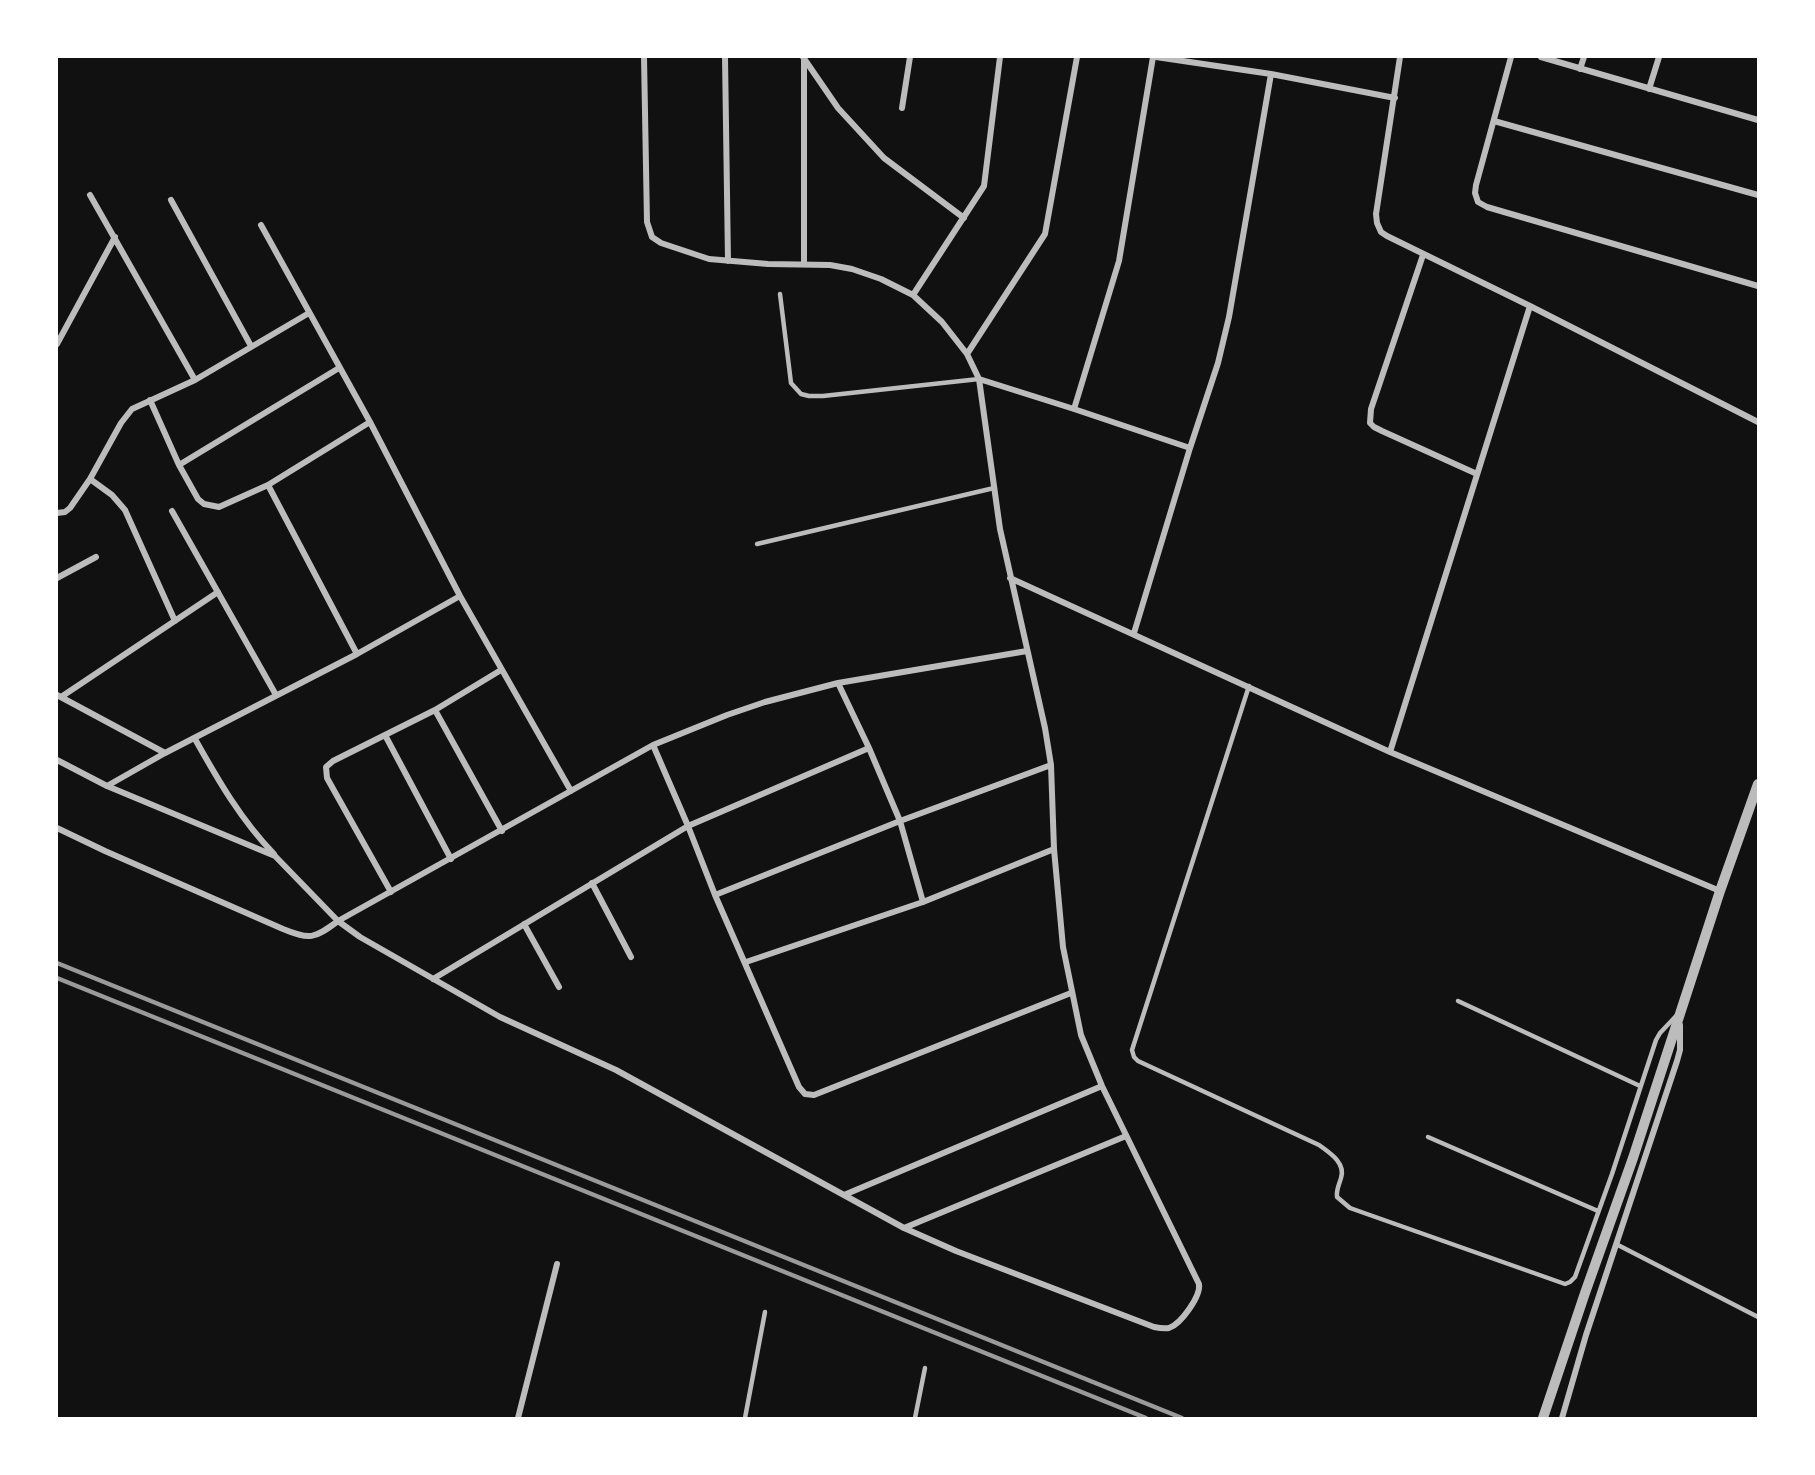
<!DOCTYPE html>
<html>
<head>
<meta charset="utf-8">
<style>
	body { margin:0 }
	#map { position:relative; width:1815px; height:1475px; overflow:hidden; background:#111; font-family:Helvetica,sans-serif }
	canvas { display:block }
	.frame { position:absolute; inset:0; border:58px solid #fff; pointer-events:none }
</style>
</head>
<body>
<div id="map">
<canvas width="1815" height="1475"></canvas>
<div class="frame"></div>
</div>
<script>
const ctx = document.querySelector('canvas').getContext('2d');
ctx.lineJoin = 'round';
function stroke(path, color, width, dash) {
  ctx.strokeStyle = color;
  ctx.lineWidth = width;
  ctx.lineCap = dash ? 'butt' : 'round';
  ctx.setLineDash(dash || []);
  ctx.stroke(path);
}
stroke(new Path2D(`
	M780,294l11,89 10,11 8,2h14l156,-17
	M757,544l237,-56
	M1249,686l-117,364 2,7 4,4 181,84c11,8 27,18 22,33 -2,7 -5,12 -4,19l13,11 215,76 5,-2 5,-5 37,-103 44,-134 4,-7 17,-18
	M1458,1001l182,85
	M1428,1137l170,74
	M1616,1244l142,73
	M745,1418l20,-106
	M915,1418l10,-50`), '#bcbcbc', 4.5);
stroke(new Path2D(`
	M725,57l3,204
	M803,57l35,51 46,50 80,60
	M1156,57l115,17 124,24
	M1400,57l-24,157 1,9 4,9 6,4 143,70 228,116
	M1511,57l-35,128 -1,8 3,9 9,5 271,79
	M1541,57l217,63
	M1580,69l4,-12
	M1649,89l10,-32
	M902,108l8,-51
	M1494,121l264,74
	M90,195l105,185
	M171,200l80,146
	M261,225l109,197 90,174 111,195
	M1423,255l-52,154 -1,14 4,4 8,4 95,43
	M804,264v-205
	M913,295l71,-109 16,-129
	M57,344l58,-107
	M967,354l78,-120 32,-177
	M979,379l95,30 116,39
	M150,400l29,65 19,34 6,5 15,3 49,-22 102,-63
	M1074,409l45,-148 34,-204
	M179,465l160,-97
	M90,479l22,16 13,15 50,111
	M268,485l89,169
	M172,511l104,184
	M57,513l8,-1 5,-4 20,-29 31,-56 11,-14 63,-29 114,-67
	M57,578l39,-21
	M1010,578l380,174 330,139
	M1134,633l56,-185 28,-85 11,-46 42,-243
	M838,683l31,65 31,73 23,81
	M57,695l108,58
	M61,697l157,-105
	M435,710l67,121
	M385,735l66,124
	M195,739c23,41 46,81 79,115
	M653,745l35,81 27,69 84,192 6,7 9,1 257,-102
	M1390,752l140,-446
	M57,760l50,26 168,70 63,65 22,16 140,80 116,53 288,158 52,23 198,76c5,1 10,2 15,1 12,-4 32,-32 30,-44l-97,-198 -21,-51 -18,-88 -9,-98 -3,-84 -6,-37 -45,-199 -21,-150 -12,-25 -25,-32 -29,-27 -32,-16 -29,-10 -22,-4 -62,-1 -59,-5 -48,-16 -9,-6 -5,-15 -3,-165
	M107,786l58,-33 192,-99 103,-58
	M57,828l48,23 178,78c27,11 31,10 55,-8l315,-176 74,-30 38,-13 73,-19 189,-32
	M592,883l39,74
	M391,892l-64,-114 -1,-11 7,-6 102,-51 66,-40
	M715,895l185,-74 151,-56
	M524,924l35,63
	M746,962l177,-60 131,-53
	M433,979l255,-153 181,-78
	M844,1195l258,-109
	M904,1228l222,-92
	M518,1418l39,-154
	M1562,1418l24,-83 91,-274 3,-11v-25`), '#bcbcbc', 6);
stroke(new Path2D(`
	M1543,1418l42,-125 48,-135 87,-267 38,-107`), '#bcbcbc', 10);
stroke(new Path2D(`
	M57,963l1125,455
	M57,978l1089,440`), '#9a9a9a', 4.5);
</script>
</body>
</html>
